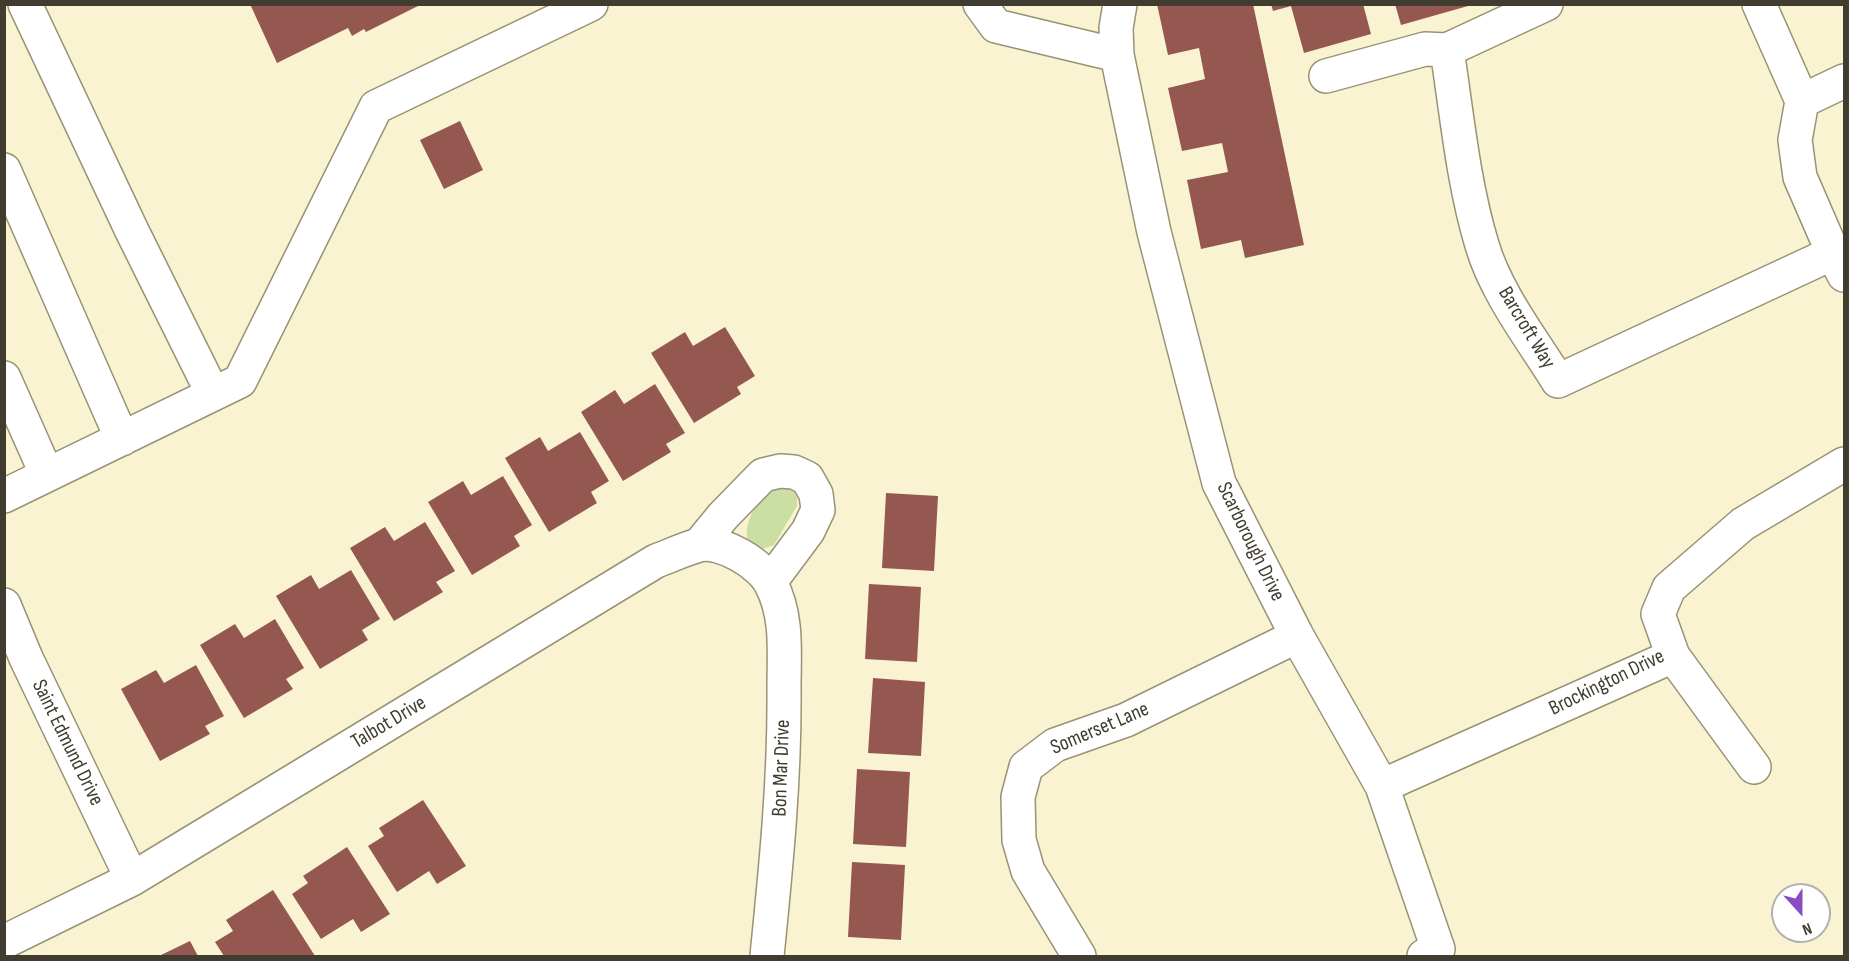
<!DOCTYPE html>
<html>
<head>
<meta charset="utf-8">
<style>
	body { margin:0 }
	#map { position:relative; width:1849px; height:961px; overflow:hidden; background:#f9f3d2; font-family:"Sofia Sans Condensed",sans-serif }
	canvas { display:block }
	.frame { position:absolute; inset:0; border:6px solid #403d30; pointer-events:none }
	.north { position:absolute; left:1771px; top:883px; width:60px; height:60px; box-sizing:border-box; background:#fff; border:2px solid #b3b1ac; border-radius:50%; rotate:159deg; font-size:16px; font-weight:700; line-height:24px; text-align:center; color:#403d30 }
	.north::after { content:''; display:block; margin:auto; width:21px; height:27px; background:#884dc4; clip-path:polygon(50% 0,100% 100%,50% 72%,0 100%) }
</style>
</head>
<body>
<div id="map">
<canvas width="1849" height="961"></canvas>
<div class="frame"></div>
<div class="north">N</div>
</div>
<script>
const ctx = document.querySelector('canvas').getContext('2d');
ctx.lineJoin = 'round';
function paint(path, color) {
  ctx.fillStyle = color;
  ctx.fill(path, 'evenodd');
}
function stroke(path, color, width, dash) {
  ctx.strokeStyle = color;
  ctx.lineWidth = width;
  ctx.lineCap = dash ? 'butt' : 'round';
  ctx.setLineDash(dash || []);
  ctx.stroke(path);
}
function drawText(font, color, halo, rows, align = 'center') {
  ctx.font = font + ' "Sofia Sans Condensed",sans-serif';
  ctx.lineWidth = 6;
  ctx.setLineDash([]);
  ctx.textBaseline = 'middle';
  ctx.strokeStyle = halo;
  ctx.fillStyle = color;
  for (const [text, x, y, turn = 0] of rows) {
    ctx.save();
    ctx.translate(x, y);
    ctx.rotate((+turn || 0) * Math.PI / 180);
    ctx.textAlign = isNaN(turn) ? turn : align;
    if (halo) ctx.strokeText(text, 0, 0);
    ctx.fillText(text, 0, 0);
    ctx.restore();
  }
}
paint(new Path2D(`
	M773,487l16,1 5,4 3,6v8l-23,39 -11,4 -7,-1 -8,-6c-6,-19 10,-43 25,-55z`), '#cbdea4');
paint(new Path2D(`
	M250,4h172l-56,28 -2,-3 -12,7 -4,-8 -71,35z
	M1157,4h96l51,241 -59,13 -4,-18 -40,9 -14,-69 41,-8 -6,-29 -40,8 -14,-63 37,-9 -6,-31 -31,7z
	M1271,4h92l8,30 -67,19 -13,-47 -18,5z
	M1395,4h72l1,2 -67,19z
	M460,121l23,49 -39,19 -24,-49z
	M725,327l30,49 -18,11 4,7 -47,29 -43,-70 34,-21 8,14z
	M655,384l30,49 -19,11 5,8 -48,29 -42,-69 34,-22 9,14z
	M580,432l29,49 -18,11 6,11 -48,29 -44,-74 35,-21 8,14z
	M503,476l29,49 -18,11 6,10 -48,29 -44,-73 35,-21 8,14z
	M886,493l52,3 -4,75 -52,-3z
	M425,522l30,49 -19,11 7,10 -49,29 -44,-73 35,-21 9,14z
	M351,570l29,49 -18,11 6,10 -48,29 -44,-73 35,-21 8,14z
	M869,584l52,3 -4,75 -52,-3z
	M275,619l29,49 -18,11 7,10 -49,29 -44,-73 35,-21 9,14z
	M196,665l28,51 -19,10 5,8 -50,27 -39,-72 35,-19 8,13z
	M873,678l52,4 -4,74 -53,-3z
	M857,769l53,3 -4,75 -53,-3z
	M423,800l43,66 -29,18 -8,-13 -32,21 -29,-46 16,-10 -5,-8z
	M347,847l43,67 -29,18 -8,-13 -32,20 -29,-45 16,-11 -5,-7z
	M852,862l53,3 -4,75 -53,-3z
	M273,890l42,66h-91l-9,-14 18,-11 -7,-11z
	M190,941l8,15h-39z`), '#945851');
const minor = new Path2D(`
	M25,4l107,227 81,163
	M980,4l16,22 121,29
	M1120,4l-4,24 1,27 37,177 65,251 78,153 85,150 56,163 -14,7
	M1546,4l-99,46c10,65 16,132 35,195 14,48 50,94 76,136l275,-128
	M1759,4l43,97 -7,39 5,37 33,76 11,22
	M1326,76l99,-27 22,1
	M1802,101l42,-20
	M4,170l118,269
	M4,378l43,97
	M4,496l236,-115 136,-274 215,-103
	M700,544l23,-28 40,-41 17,-4 14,1 13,6 9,16 2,16 -10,21 -38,51
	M4,605l22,53 106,221
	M1673,656l81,111
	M1382,786l291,-130 -15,-42 11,-26 74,-64 101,-60
	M4,942l128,-63 524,-318c14,-5 28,-12 43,-16 23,-5 62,19 72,39 17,32 13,69 13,103 1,90 -8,180 -17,269
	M1079,956l-51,-85 -9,-31 -1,-43 8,-30 29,-22 71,-25 171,-84`);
stroke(minor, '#999274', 36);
stroke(minor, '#fff', 33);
drawText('21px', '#403d30', '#fff', [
	["Barcroft Way",1526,328,59],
	["Scarborough Drive",1250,542,64],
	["Brockington Drive",1607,683,-26],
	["Talbot Drive",389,723,-31],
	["Somerset Lane",1100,729,-23],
	["Saint Edmund Drive",67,743,64],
	["Bon Mar Drive",782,768,-88]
]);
</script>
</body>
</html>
